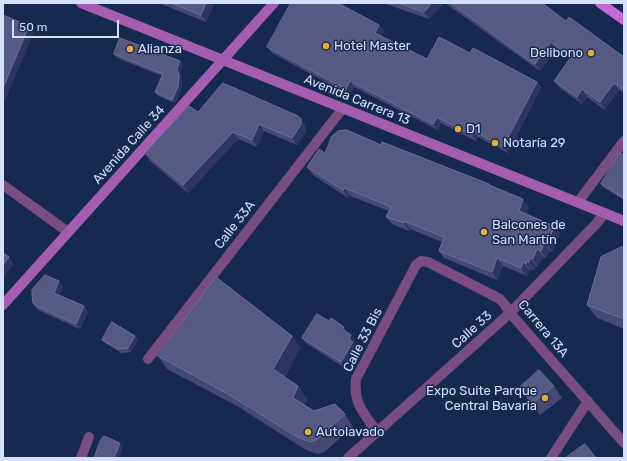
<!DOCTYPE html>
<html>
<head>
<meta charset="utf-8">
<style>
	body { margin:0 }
	#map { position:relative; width:627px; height:461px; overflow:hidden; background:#162a50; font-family:Rubik,sans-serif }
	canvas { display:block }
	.frame { position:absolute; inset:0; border:4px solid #d2e0f9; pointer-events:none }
	.scale { position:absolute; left:12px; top:20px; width:107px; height:18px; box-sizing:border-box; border:2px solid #d2e0f9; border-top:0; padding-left:5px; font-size:12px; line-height:14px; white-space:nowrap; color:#d2e0f9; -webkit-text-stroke:3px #162a50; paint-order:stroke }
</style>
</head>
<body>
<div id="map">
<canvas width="627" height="461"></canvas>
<div class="frame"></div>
<div class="scale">50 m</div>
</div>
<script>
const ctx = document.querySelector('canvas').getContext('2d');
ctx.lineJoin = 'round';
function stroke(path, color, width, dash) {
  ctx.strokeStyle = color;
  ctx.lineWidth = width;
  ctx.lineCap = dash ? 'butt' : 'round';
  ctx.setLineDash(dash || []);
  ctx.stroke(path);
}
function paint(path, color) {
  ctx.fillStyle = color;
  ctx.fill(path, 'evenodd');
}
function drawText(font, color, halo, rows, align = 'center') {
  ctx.font = font + ' Rubik,sans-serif';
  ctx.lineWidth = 3;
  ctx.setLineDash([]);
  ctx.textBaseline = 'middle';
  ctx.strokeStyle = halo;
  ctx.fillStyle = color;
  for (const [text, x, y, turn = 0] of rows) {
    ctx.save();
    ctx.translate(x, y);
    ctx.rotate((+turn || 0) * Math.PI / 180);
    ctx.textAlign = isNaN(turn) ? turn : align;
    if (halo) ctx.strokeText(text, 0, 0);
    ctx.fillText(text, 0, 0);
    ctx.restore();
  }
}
stroke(new Path2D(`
	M3,185l65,47
	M578,202l46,-61
	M148,359l195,-251
	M377,432c-13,-19 -24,-28 -21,-53l60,-114 5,-4 7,1 72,37 5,6 5,8 114,130
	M81,458l8,-21
	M348,458l162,-145 86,-89 9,-11
	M551,458l37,-57`), '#7a4d81', 10);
stroke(new Path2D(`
	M81,3l543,218
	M3,305l271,-302`), '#a55db1', 10);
stroke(new Path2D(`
	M600,3l24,17`), '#c669d6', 10);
paint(new Path2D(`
	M159,3h56l-9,19z
	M383,3h61l-15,16z
	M445,3h97l24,18 58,36v36l-5,-3 -14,20 -18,-13 -5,7 -22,-16 -6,-7 16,-22 -14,-10 -16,22z
	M379,25l5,6 -3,5 46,23 43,-6 67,29 4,6 -33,65 -30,-16 -2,4 -35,-18 -3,7 -84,-43 -4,8 -78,-42 -5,-6z
	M114,54l69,11 -3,8 2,6 -1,11 -6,13 -17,-7 -3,-4 7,-16 -45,-18z
	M198,112l103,7 5,7v6l-9,13 -33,-14 -7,16 -19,-8 -50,54 -38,-32 -5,-8z
	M381,145l110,41 38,21 -3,7 34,19 -8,19 -3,-1 -3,7 -3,-1 -5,10 -2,-1 -2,4 -2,-1 -1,2 -2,-1 -2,6 -24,-10 -6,14 -53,-22 -5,-7 3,-9 -32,-13 -1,2 -17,-7 -6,-7 3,-6 -39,-15 -2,2 -35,-23 -6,-8 18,-14z
	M624,155v45l-20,-12 -3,-4z
	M624,246v83l-27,-11 -10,-13z
	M59,281l4,6 -4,8 29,17 -8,17 -40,-18 -3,-2 -4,-6z
	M348,333l3,2 4,5 -1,3 3,4 -12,21 -39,-25 -4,-5z
	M292,336l8,12 -15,29 13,9 9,13 -3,6 10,6 31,3 8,13 -29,25 -6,2 -12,-4 -69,-44 -70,-37 -9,-13z
	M102,340h36l-7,12 -10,1 -16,-10z
	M554,386l8,12 -22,17 -12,-16 -9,-11z`), '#474975');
paint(new Path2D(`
	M206,3h9l-9,19 -5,-7z
	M432,3h12l-15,16 -5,-7z
	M379,25l5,6 -4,8 -5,-6z
	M29,26l5,7 -31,72v-17z
	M551,42l5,7 -16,22 -5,-7z
	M180,61l3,4 -3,8 2,6 -1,11 -6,13 -3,-3 5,-31z
	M350,81l4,6 -4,8 -4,-6z
	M537,82l4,6 -33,65 -5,-6z
	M614,83l5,7 -14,20 -5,-8z
	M582,89l5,8 -5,7 -5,-7z
	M437,117l4,6 -3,7 -5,-6z
	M301,119l5,7v6l-9,13 -5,-7z
	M259,124l5,7 -7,16 -5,-7z
	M474,131l4,6 -2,4 -4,-6z
	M233,132l5,7 -50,54 -5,-8z
	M345,188l5,8 -2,2 -5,-8z
	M523,199l6,8 -5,12 -5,-8z
	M404,221l6,8 -1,2 -5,-8z
	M554,226l6,7 -8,19 -5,-7z
	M544,244l5,7 -3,7 -5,-7z
	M537,249l6,8 -5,10 -5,-8z
	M9,257l5,7 -11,14v-13z
	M497,258l6,8 -6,14 -5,-8z
	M530,258l6,8 -2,4 -5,-8z
	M527,261l5,8 -1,2 -5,-7z
	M523,262l6,8 -2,6 -6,-8z
	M59,281l4,6 -5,12 -4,-6z
	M84,306l4,6 -8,17 -4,-5z
	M344,327l4,5 -6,-3z
	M351,335l4,5 -1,3 3,4 -12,21 -4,-6 8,-23z
	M135,336l3,4 -7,12 -3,-4z
	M292,336l8,12 -18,34 -9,-13z
	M298,386l9,13 -6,11 -8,-12z
	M120,443l3,4 -4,11h-5z`), '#2d3660');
const building = new Path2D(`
	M172,3h34l-5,12z
	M291,3h47l41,22 -4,8 52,26 12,-22 31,16 3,-5 64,34 -34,65 -29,-16 -2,4 -35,-18 -4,7 -83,-43 -4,8 -79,-42z
	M399,3h33l-8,9z
	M451,3h91l24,18 3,-4 55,40v33l-10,-7 -14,19 -18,-13 -5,8 -23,-16 17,-24 -20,-15 -16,22z
	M3,15l26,11 -26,62z
	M120,38l60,23 -3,8 2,6 -1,12 -6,13 -17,-8 8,-18 -49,-20z
	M223,83l75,33 3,3v6l-9,13 -33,-14 -7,16 -19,-8 -50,53 -38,-32 44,-47 9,6z
	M347,130l34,15 1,-3 107,42v1l34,14 -4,12 35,15 -7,19 -3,-1 -3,7 -4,-2 -4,10 -3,-1 -1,4 -2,-1 -1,3 -3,-2 -2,6 -24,-10 -5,14 -53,-21 5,-14 -40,-16v2l-18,-6 5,-10 -46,-19 -2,2 -36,-23 12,-18 6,4 7,-17 6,-5z
	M620,153l4,2v43l-23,-14z
	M624,246v73l-37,-14 14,-48z
	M3,253l6,4 -6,8z
	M45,275l14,6 -5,12 30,13 -8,18 -40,-18 -3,-3 -1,-8v-5z
	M216,277l76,59 -19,33 25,17 -5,12 21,13 21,-7 10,10 -29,26 -6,2 -13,-5 -69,-43 -70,-38z
	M317,314l12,7 2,-3 13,9 -2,2 9,6 -2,4 4,3 -12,20 -39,-24z
	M112,322l23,14 -7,12 -10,1 -16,-9z
	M539,370l15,16 -22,17 -13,-15z
	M104,436l16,7 -6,15h-20l6,-17z
	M585,444l11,14h-28l-1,-1z`);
paint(building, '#565a83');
stroke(building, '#6a6f96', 1);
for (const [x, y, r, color] of [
	[326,46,4,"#e5ad36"],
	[130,49,4,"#e5ad36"],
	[591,53,4,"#e5ad36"],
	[458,129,4,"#e5ad36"],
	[495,143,4,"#e5ad36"],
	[484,232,4,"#e5ad36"],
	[545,398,4,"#e5ad36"],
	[308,432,4,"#e5ad36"]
]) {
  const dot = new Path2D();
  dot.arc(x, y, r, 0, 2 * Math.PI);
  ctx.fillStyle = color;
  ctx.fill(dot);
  stroke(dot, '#162a50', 1.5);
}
drawText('13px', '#d2e0f9', '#162a50', [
	["Hotel Master",334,46],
	["Alianza",138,49],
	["Delibono",583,53,"right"],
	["D1",466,129],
	["Notaría 29",503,143],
	["Balcones de",492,225],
	["San Martín",492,240],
	["Expo Suite Parque",537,391,"right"],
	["Central Bavaria",537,406,"right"],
	["Autolavado",316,432]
], 'left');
drawText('13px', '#d2e0f9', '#162a50', [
	["Avenida Carrera 13",357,100,22],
	["Avenida Calle 34",129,145,-48],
	["Calle 33A",235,225,-52],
	["Carrera 13A",543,329,50],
	["Calle 33",472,330,-42],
	["Calle 33 Bis",363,340,-63]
]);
</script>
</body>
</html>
